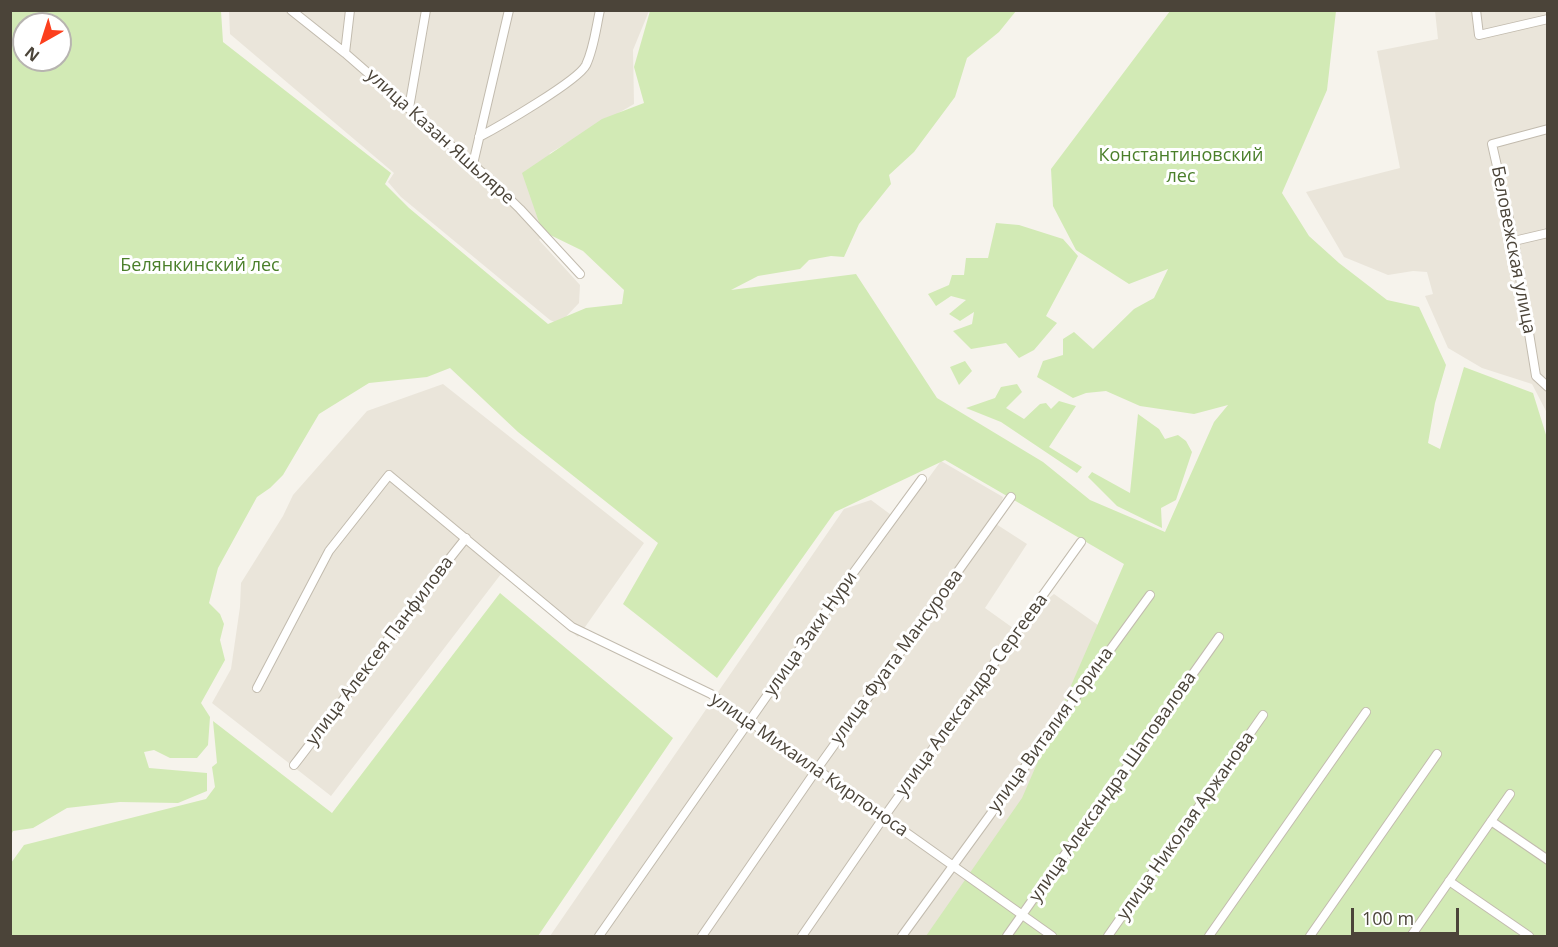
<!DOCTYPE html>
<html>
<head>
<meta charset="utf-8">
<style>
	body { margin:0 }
	#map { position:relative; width:1558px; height:947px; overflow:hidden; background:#f6f3ec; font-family:"Open Sans",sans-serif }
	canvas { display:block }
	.frame { position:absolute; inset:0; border:12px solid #4b4439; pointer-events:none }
	.north { position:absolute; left:12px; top:12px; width:60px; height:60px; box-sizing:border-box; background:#fff; border:2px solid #b7b4b0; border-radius:50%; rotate:219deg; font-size:16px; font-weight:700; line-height:24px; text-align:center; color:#4b4439 }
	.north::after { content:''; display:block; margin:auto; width:21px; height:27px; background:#fc3f1d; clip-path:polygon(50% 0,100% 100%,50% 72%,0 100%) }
	.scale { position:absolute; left:1351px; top:908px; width:108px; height:27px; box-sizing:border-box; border:3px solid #4b4439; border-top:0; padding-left:8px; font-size:18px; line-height:21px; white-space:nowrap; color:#4b4439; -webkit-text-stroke:4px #fff; paint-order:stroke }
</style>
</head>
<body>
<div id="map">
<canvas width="1558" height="947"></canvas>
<div class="frame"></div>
<div class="north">N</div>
<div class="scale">100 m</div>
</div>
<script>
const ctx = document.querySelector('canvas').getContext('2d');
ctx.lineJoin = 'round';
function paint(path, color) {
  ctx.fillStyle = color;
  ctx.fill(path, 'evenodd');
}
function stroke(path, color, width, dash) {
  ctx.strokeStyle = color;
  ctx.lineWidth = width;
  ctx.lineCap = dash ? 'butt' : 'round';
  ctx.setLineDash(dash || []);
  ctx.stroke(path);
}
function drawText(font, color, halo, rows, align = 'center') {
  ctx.font = font + ' "Open Sans",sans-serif';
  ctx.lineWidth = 6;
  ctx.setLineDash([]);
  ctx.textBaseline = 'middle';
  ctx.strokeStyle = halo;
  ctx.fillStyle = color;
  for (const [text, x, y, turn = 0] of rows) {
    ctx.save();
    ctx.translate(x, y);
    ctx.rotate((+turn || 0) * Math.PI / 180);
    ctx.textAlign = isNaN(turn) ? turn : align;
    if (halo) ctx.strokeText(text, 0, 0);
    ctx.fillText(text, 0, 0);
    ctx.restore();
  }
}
paint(new Path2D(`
	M229,11h420l-16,39 1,54 -84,49 -12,31 14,41 -13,15 41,45 -1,18 -20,21 -9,-4 -149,-123 -13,-15 6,-9 -164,-139z
	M1435,11h112v402l-15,-29 -50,-16 -34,-20 -23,-52 8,-2 -6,-22 -14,-1 -25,4 -44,-18 -38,-65 94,-24 -23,-117 61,-12z
	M443,384l201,159 -66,94 -77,-63 -170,222 -119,-93 19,-34 9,-62 1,-24 42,-67 10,-21 74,-84z
	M941,461l62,36 -7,27 31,20 -42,64 28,20 41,-34 58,41 229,301h-791l294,-427 27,-9 27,20z`), '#eae5da');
paint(new Path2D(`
	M11,11h210l2,31 168,131 -6,11 24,24 139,116 38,-16 36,-4 2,-14 -41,-39 -41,-20 -20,-58 80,-54 42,-16 -10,-36 16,-56h366l-17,21 -32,26 -12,39 -41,55 -25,23 2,9 -32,40 -15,33 -13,-1 -22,4 -9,9 -42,7 -27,14 125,-16 81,124 106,64 47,38 75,32 49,-110 14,-17 -34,9 -54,-8 -34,-15 -20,2 -13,5 -36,-21 6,-16 20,-6v-16l11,-7 19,17 41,-40 20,-11 14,-29 -39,15 -53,-34 -23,-44 -2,-37 119,-158h166l-9,79 -45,103 27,43 30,27 48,37 32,7 27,58 -11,38 -7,40 12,6 24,-82 69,26 14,45v498h-621l96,-138 102,-234 -179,-104 -110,52 -118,166 -94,-74 35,-61 -140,-111 -68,-64 -23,9 -58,6 -50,31 -36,61 -13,13 -13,9 -39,71 -9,35 11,11 4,10 -4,16 5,20 -24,43 9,14 -2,28 -11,13h-27l-16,-8 -10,2 5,16 58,5v18l-29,12 -58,-1 -53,6 -34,20 -20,3 -2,4zM24,24h36v36h-36z
	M996,223l23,2 44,14 15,17 -32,60 11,7 -23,27 -15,8 -13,-15 -35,6 -18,-18 19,-7 2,-12 -14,9 -11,-7 17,-14 -15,-4 -15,10 -8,-12 21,-9 3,-10h12l2,-17h22z
	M965,361l7,10 -13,14 -9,-18z
	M1017,384l5,8 -16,16 18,11 16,-15 6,-1 5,6 8,-8 17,5 -27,41 33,20 -5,6 -76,-51 -35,-14 29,-10 6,-11z
	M1138,414l21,15 6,10 13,-4 8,6 6,11 -16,48 -15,8 1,20 -45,-22 -29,-29 4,-5 38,21z
	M500,593l173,145 -135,198h-527v-73l13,-18 182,-46 9,-12 -3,-20 5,-4 -4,-42 119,92z`), '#d2eab5');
const minor = new Path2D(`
	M291,10l54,43 141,123 34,33 60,65
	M1476,10l3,25 69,-16
	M345,53l5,-43
	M409,108l17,-98
	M1548,129l-56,15 22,97 22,135 12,11
	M479,137c19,-10 99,-56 107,-72 8,-17 10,-37 14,-55
	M473,164l36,-154
	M1514,241l34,-8
	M257,688l72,-137 60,-76 183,152 139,67 341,242
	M294,765c58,-75 112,-153 172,-227
	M1491,821l57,39
	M1449,881l80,55
	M599,936l244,-349 79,-108
	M702,936l115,-167 194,-272
	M802,936l82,-119 197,-275
	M902,936l248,-341
	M1007,936l212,-299
	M1108,936l155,-221
	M1209,936l157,-224
	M1310,936l127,-182
	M1411,936l99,-142`);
stroke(minor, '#c2bbae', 10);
stroke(minor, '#fff', 8);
drawText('18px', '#4b4439', '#fff', [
	["улица Казан Яшьляре",440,137,42],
	["Беловежская улица",1513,250,79],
	["улица Заки Нури",811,634,-55],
	["улица Алексея Панфилова",380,651,-53],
	["улица Фуата Мансурова",897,657,-54],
	["улица Александра Сергеева",972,695,-54],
	["улица Виталия Горина",1051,730,-54],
	["улица Михаила Кирпоноса",809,765,35],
	["улица Александра Шаповалова",1113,787,-55],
	["улица Николая Аржанова",1186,826,-55]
]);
drawText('18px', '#4a7f2a', '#fff', [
	["Константиновский",1181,156],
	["лес",1181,177],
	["Белянкинский лес",200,266]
]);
</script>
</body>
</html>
